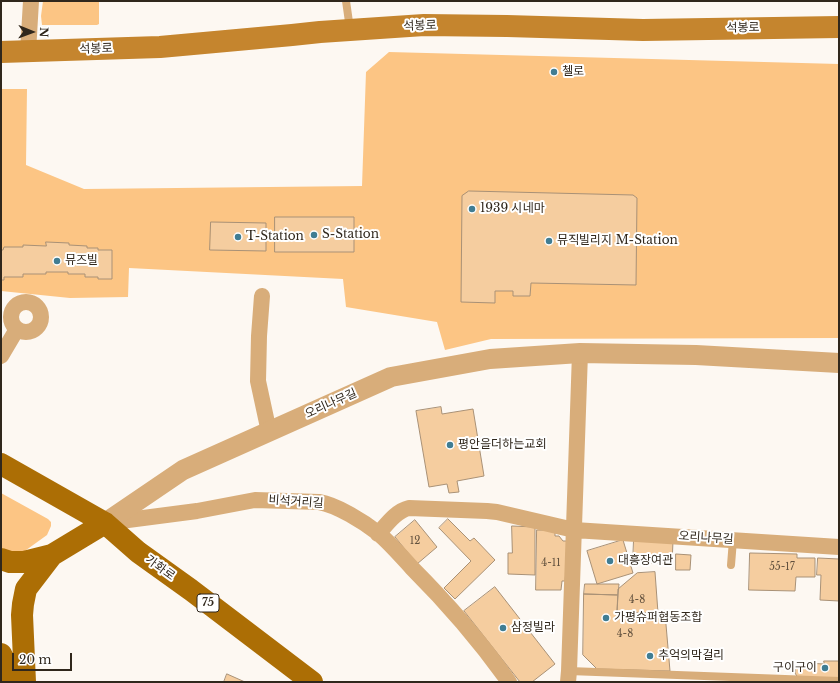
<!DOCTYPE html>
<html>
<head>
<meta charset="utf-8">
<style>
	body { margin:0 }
	#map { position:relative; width:840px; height:683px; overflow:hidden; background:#fdf8f2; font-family:"Libre Baskerville",serif }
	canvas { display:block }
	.frame { position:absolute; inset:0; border:2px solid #30271c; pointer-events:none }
	.north { position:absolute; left:12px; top:12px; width:40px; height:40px; -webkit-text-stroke:3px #fff; paint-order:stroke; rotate:91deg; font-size:11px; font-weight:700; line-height:16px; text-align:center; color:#30271c }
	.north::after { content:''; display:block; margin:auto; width:14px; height:18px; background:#30271c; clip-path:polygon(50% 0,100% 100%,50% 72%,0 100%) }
	.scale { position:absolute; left:12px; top:653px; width:60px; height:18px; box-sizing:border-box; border:2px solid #30271c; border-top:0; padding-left:5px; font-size:12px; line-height:14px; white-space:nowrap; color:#30271c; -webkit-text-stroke:3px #fff; paint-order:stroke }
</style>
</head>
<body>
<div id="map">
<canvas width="840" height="683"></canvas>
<div class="frame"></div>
<div class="north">N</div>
<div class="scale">20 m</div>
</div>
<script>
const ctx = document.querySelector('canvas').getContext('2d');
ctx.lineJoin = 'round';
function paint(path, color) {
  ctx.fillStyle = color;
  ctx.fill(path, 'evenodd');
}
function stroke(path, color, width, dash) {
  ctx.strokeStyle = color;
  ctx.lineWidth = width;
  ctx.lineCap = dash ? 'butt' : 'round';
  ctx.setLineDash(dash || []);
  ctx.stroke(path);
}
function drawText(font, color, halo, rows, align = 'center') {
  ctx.font = font + ' "Libre Baskerville","Noto Sans KR",serif';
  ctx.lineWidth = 4;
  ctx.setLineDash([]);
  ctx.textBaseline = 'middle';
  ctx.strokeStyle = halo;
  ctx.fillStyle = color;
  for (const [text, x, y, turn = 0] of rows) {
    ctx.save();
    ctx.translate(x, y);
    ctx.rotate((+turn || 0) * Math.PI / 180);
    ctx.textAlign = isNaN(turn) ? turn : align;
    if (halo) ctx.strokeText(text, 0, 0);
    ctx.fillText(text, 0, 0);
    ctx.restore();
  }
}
paint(new Path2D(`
	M43,1h56v23l-2,1h-55l-1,-9z
	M389,52l450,12v274l-348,1 -46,11 -8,-28 -91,-15 -3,-28 -214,-11 -1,29 -58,1 -69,-7v-202h26l-1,76 58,24 278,-3 4,-114z
	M1,493l47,26 3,3v4l-4,9 -25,18 -21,3z`), '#fcc584');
const building = new Path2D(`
	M469,191l164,4 4,3 -1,87 -105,-2 -1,13h-17v-5h-18v12l-34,-1 1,-106z
	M275,217h79v35h-79z
	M211,222l55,1v28l-56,-1z
	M46,242l23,1v2l18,1v2h11v2h14v29h-14v-2h-13v-3h-17v-2h-22v2h-23v3h-19v3h-3v-30h2l1,-3h19v-2l23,1z
	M441,407l1,7 31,-5 11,67 -27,5 2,11 -10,1 -2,-9 -18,3 -13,-76z
	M448,519l22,22 4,-3 21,22 -40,39 -11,-11 27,-27 -32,-33z
	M415,520l22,27 -20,17 -22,-27z
	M512,526l23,1v48l-27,-1v-21h4z
	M537,530h18v6h4l4,5h6l-4,40h-3l-1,9h-25z
	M634,539l39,2 -1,23 -39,-2z
	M623,540l10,33 -36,11 -10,-33z
	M750,553l47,1v4h18v19h-19l-1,14 -46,-1z
	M676,554l15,1 -1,15h-14z
	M818,558l21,1v42l-19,-1 1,-25h-4z
	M655,572l3,41 -41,-1 1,-23 19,-16z
	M585,584h34l-1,11 -34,-1z
	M495,587l60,77 -23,18h-12l-56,-71z
	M584,594l34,1 -1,17 48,1 5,58 -73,-2 -14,-14z
	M824,661h15v18l-41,-1 -3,-5 1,-7h9v-3l19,1z
	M227,674l18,8h-21z`);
paint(building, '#f5cd9f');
stroke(building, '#a99176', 1);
stroke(new Path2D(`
	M346,1l4,28
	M731,565l2,-25
	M569,671l270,10`), '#d8ad7a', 8);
stroke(new Path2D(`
	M28,52l3,-51
	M262,296l-3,40 -1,45 11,51
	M11 317a15 15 0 1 1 30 0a15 15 0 1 1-30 0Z
	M1,356l16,-27
	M105,523l92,-12 58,-11 64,2c18,3 45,20 59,31 12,10 24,24 34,35 36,36 68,73 97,114
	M378,534c9,-10 18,-23 31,-26l78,3 10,1 77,18 265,17
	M568,682l1,-11 11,-318`), '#d8ad7a', 16);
stroke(new Path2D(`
	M105,523l78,-53 208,-93 99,-18 90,-6 116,2 143,8`), '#d8ad7a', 20);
stroke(new Path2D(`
	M1,52l159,-5 132,-12 28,-3 104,-7 83,1 136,4 196,-3`), '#c5852e', 22);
stroke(new Path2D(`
	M1,464l104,59 33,29 53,38 121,92
	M1,559l9,3h14l28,-7 53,-32
	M1,654l13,28
	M25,682l-3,-67 1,-11 3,-15 26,-34`), '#ac6e05', 22);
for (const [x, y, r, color] of [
	[554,72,4,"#407d93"],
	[472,209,4,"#407d93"],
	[314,235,4,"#407d93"],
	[238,237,4,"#407d93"],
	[549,241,4,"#407d93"],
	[57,261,4,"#407d93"],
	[450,445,4,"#407d93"],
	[610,561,4,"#407d93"],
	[606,618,4,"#407d93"],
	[503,628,4,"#407d93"],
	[650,656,4,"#407d93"],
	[825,668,4,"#407d93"]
]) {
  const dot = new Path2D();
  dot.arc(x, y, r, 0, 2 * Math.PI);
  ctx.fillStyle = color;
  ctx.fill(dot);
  stroke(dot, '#fff', 1.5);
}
drawText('10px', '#61503d', null, [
	["12",415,541],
	["4-11",551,563],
	["55-17",782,567],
	["4-8",637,600],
	["4-8",625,634]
]);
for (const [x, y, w] of [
	[208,603,22]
]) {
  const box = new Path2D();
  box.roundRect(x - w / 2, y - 9, w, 18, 3);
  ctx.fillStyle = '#fff';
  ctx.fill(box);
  stroke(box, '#30271c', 1);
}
drawText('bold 11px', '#30271c', null, [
	["75",208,603]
]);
drawText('12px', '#30271c', '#fff', [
	["석봉로",420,26,-2],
	["석봉로",743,28,-1],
	["석봉로",96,49,-2],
	["오리나무길",331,404,-24],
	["비석거리길",296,502,4],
	["오리나무길",706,538,4],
	["가화로",160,568,36]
]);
drawText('12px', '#30271c', '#fff', [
	["첼로",562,72],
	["1939 시네마",480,209],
	["S-Station",322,235],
	["T-Station",246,237],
	["뮤직빌리지 M-Station",557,241],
	["뮤즈빌",65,261],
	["평안을더하는교회",458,445],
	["대흥장여관",618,561],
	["가평슈퍼협동조합",614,618],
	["삼정빌라",511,628],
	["추억의막걸리",658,656],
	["구이구이",817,668,"right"]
], 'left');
</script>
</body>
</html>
